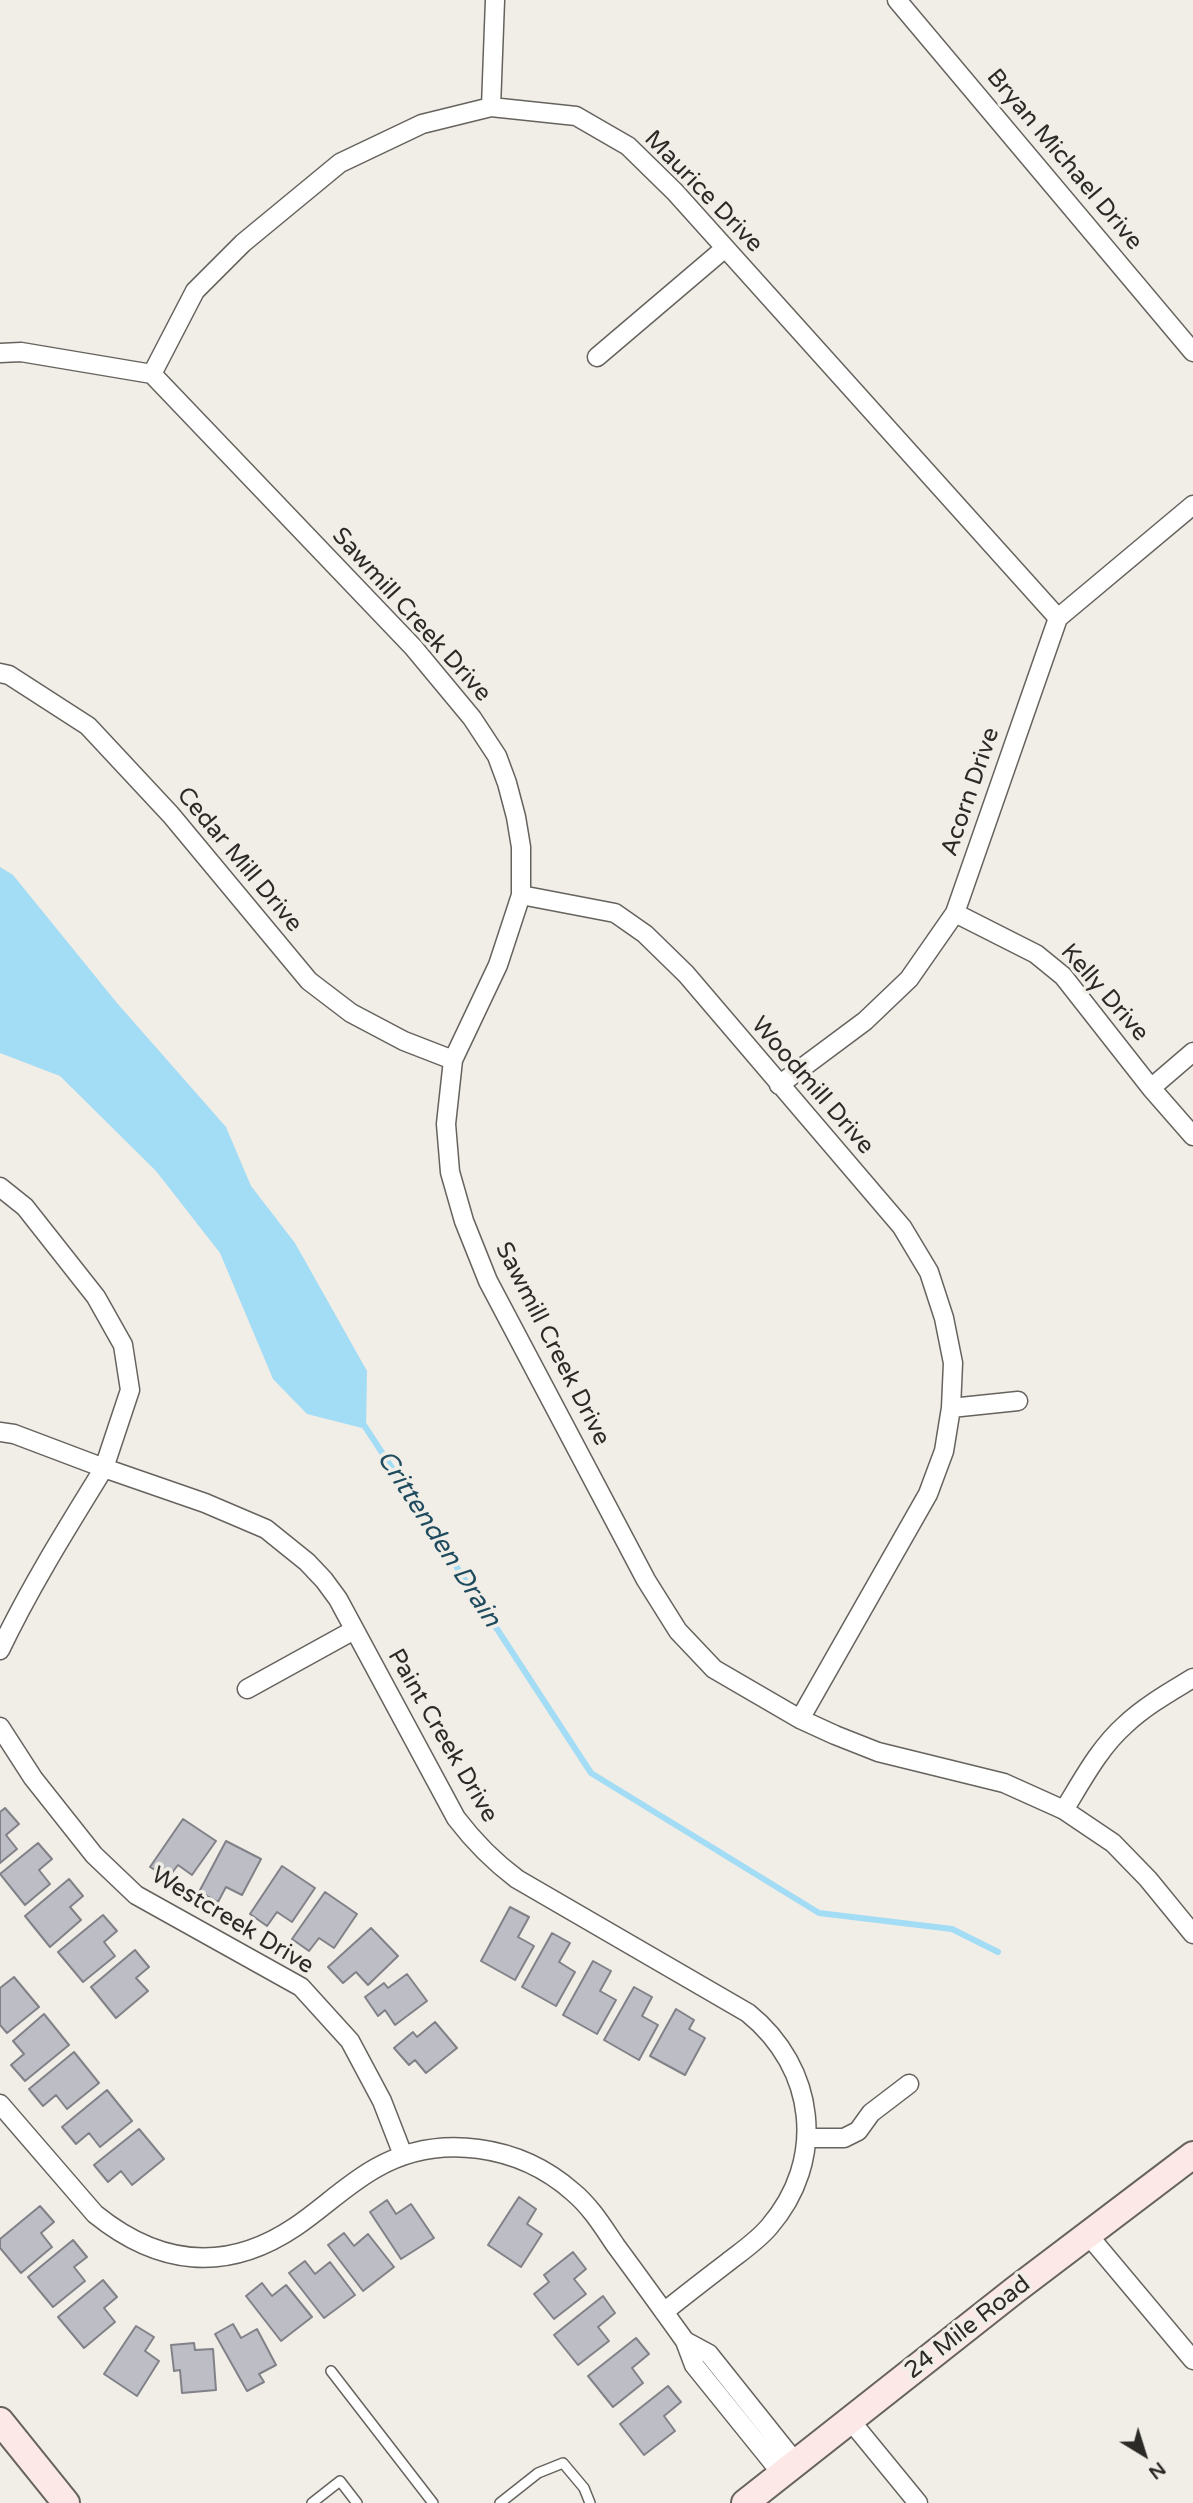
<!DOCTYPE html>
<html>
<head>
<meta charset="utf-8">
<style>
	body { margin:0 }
	#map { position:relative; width:1193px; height:2503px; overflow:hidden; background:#f1ede7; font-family:"Varela Round",sans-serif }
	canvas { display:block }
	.north { position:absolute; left:1109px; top:2419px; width:70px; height:70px; -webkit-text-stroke:5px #f1ede7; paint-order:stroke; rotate:142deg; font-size:19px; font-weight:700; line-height:28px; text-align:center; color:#2b2a27 }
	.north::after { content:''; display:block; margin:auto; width:24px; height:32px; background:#2b2a27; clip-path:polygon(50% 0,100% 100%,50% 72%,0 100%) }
</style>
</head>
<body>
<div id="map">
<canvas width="1193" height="2503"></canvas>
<div class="north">N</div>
</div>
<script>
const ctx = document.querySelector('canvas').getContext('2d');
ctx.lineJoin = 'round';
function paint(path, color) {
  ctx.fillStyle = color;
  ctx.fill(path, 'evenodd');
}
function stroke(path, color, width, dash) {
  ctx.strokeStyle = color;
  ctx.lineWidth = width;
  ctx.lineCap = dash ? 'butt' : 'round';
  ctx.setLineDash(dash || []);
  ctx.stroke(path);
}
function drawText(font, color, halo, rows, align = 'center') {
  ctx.font = font + ' "Varela Round",sans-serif';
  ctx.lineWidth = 7;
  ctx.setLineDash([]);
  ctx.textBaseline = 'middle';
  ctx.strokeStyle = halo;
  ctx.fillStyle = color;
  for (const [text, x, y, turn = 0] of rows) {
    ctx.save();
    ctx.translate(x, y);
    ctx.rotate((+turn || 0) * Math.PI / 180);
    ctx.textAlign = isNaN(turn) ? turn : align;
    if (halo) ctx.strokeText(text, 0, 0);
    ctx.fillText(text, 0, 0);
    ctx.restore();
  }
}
paint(new Path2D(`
	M0,867l13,8 104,128 109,124 25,59 44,57 72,128 -1,58 -59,-15 -34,-35 -53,-126 -64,-82 -96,-95 -60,-23z`), '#a3dcf5');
stroke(new Path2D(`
	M362,1422l229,351 228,140 133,16 46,23`), '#a3dcf5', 6);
const building = new Path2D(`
	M5,1808l14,16 -13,11 11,14 -17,14v-51z
	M183,1819l33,22 -24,34 -14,-10 -10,13 -18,-11z
	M226,1841l35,18 -19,36 -16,-8 -8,15 -19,-10z
	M38,1843l14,16 -13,11 11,14 -25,21 -25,-31z
	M282,1866l33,22 -23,34 -15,-10 -10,14 -17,-12z
	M69,1879l14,17 -13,11 11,13 -31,27 -25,-31z
	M325,1892l32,22 -23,34 -15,-10 -10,13 -17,-12z
	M510,1907l19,10 -11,20 16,9 -19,34 -34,-19z
	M103,1915l14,16 -13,11 11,14 -32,26 -25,-30z
	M371,1928l27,28 -30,29 -12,-13 -13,11 -15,-16z
	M552,1933l18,10 -11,19 16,10 -19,34 -34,-19z
	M135,1950l14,17 -13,11 12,13 -32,27 -25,-31z
	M593,1961l18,10 -11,20 16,9 -19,34 -34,-19z
	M407,1974l20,27 -32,24 -10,-15 -7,6 -13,-19 19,-14 4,5z
	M14,1977l25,30 -32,26 -7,-8v-37z
	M634,1987l18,10 -10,19 16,9 -19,35 -35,-20z
	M676,2009l18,11 -5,9 16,9 -20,37 -35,-19z
	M44,2014l25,31 -44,36 -14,-16 13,-11 -11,-13z
	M435,2022l22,26 -31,25 -11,-13 -6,5 -15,-17 19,-16 4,5z
	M74,2052l25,31 -32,26 -11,-14 -13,11 -14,-17z
	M107,2090l25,31 -32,26 -11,-14 -13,11 -14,-17z
	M139,2129l25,30 -32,26 -11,-14 -13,11 -14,-17z
	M519,2197l17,12 -9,15 15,10 -21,33 -33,-22z
	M387,2200l9,14 15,-10 23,34 -33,21 -31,-47z
	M40,2206l14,16 -13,11 11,14 -31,26 -21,-25v-9z
	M344,2233l10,13 14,-12 26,33 -31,24 -35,-46z
	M73,2240l14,17 -13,10 11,14 -32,26 -25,-30z
	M573,2252l13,17 -12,10 12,15 -32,25 -20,-25 15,-12 -5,-7z
	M305,2261l10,13 15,-12 25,33 -31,23 -35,-45z
	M103,2280l14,17 -13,11 11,14 -31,26 -26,-31z
	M262,2283l10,13 14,-11 26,32 -31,24 -35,-45z
	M603,2296l12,17 -17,14 11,14 -31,24 -24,-30z
	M233,2324l8,14 16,-9 19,36 -17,9 5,8 -17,9 -32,-57z
	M136,2326l18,11 -9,14 14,10 -22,35 -33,-22z
	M636,2338l13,16 -17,14 11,15 -30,24 -25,-31z
	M194,2343l1,7 18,-1 3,41 -34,3 -2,-23 -6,1 -3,-26z
	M668,2386l13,16 -17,14 11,15 -31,24 -24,-31z`);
paint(building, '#bdbec5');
stroke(building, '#818188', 2);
const lane = new Path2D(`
	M331,2371l102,132
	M312,2503l28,-22 17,22
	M500,2503l38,-30 25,-10 21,25 6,15`);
const street = new Path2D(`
	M897,0l296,352
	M491,107l4,-107
	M0,353l21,-1 131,22 261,273 59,71 25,38 10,27 9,34 5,30v48l-23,70 -45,95 -7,64 4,48 14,49 24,60 158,299 32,51 36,38 86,50 35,16 43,17 126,31 60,27 49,33 35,36 45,55
	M597,357l127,-108
	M152,374l43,-83 48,-48 97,-80 82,-39 69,-17 85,9 52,30 47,46 383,426
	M0,673l9,2 79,51 83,89 138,166 42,32 53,28 49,19
	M521,895l94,18 30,21 41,40 216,253 27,45 15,46 9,45 -2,45 -7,43 -16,43 -128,225
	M955,913l81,41 27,22 88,112 42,48
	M779,1085l86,-64 44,-42 46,-66 103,-295 135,-113
	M1151,1088l42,-36
	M0,1187l25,20 71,90 27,48 7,45 -26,78 -90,-34 -14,-2
	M951,1408l67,-7
	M0,1650c30,-63 67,-122 104,-182l101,35 61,26 41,33 17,18 14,19 118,219c19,25 37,43 61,61l231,134c68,55 79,147 21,214 -12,14 -27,24 -41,35 -22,17 -43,33 -64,50
	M247,1689l107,-59
	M0,1727l33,51 61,77 42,40 165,92 49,54 32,60 21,54
	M1064,1810c18,-29 35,-62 61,-85 20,-19 45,-33 68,-47
	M0,2104l95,110c63,51 130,60 200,13 27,-18 52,-43 81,-59 63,-36 144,-23 197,24 18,15 30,35 43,54 23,31 46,63 69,95l9,24 88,109
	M807,2138h37l14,-7 13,-18 38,-29
	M1089,2236l104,124
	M685,2341l24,13 87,109
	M850,2420l68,83`);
const secondary = new Path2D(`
	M0,2421l66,82
	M745,2503l270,-213 178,-135`);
stroke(lane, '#66635e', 12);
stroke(street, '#66635e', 21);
stroke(secondary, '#66635e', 30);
stroke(lane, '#fff', 9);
stroke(street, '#fff', 18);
stroke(secondary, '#fce9e7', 26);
drawText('24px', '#2b2a27', '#f1ede7', [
	["Bryan Michael Drive",1064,160,50],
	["Maurice Drive",703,192,46],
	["Sawmill Creek Drive",411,615,48],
	["Acorn Drive",971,792,-71],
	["Cedar Mill Drive",239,860,50],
	["Kelly Drive",1104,993,49],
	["Woodmill Drive",812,1086,49],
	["Sawmill Creek Drive",552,1344,63],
	["Paint Creek Drive",442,1736,60],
	["Westcreek Drive",232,1921,31],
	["24 Mile Road",968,2328,-38]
]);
drawText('italic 26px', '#1e4c5e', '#f1ede7', [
	["Crittenden Drain",438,1539,57]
]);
</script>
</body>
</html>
